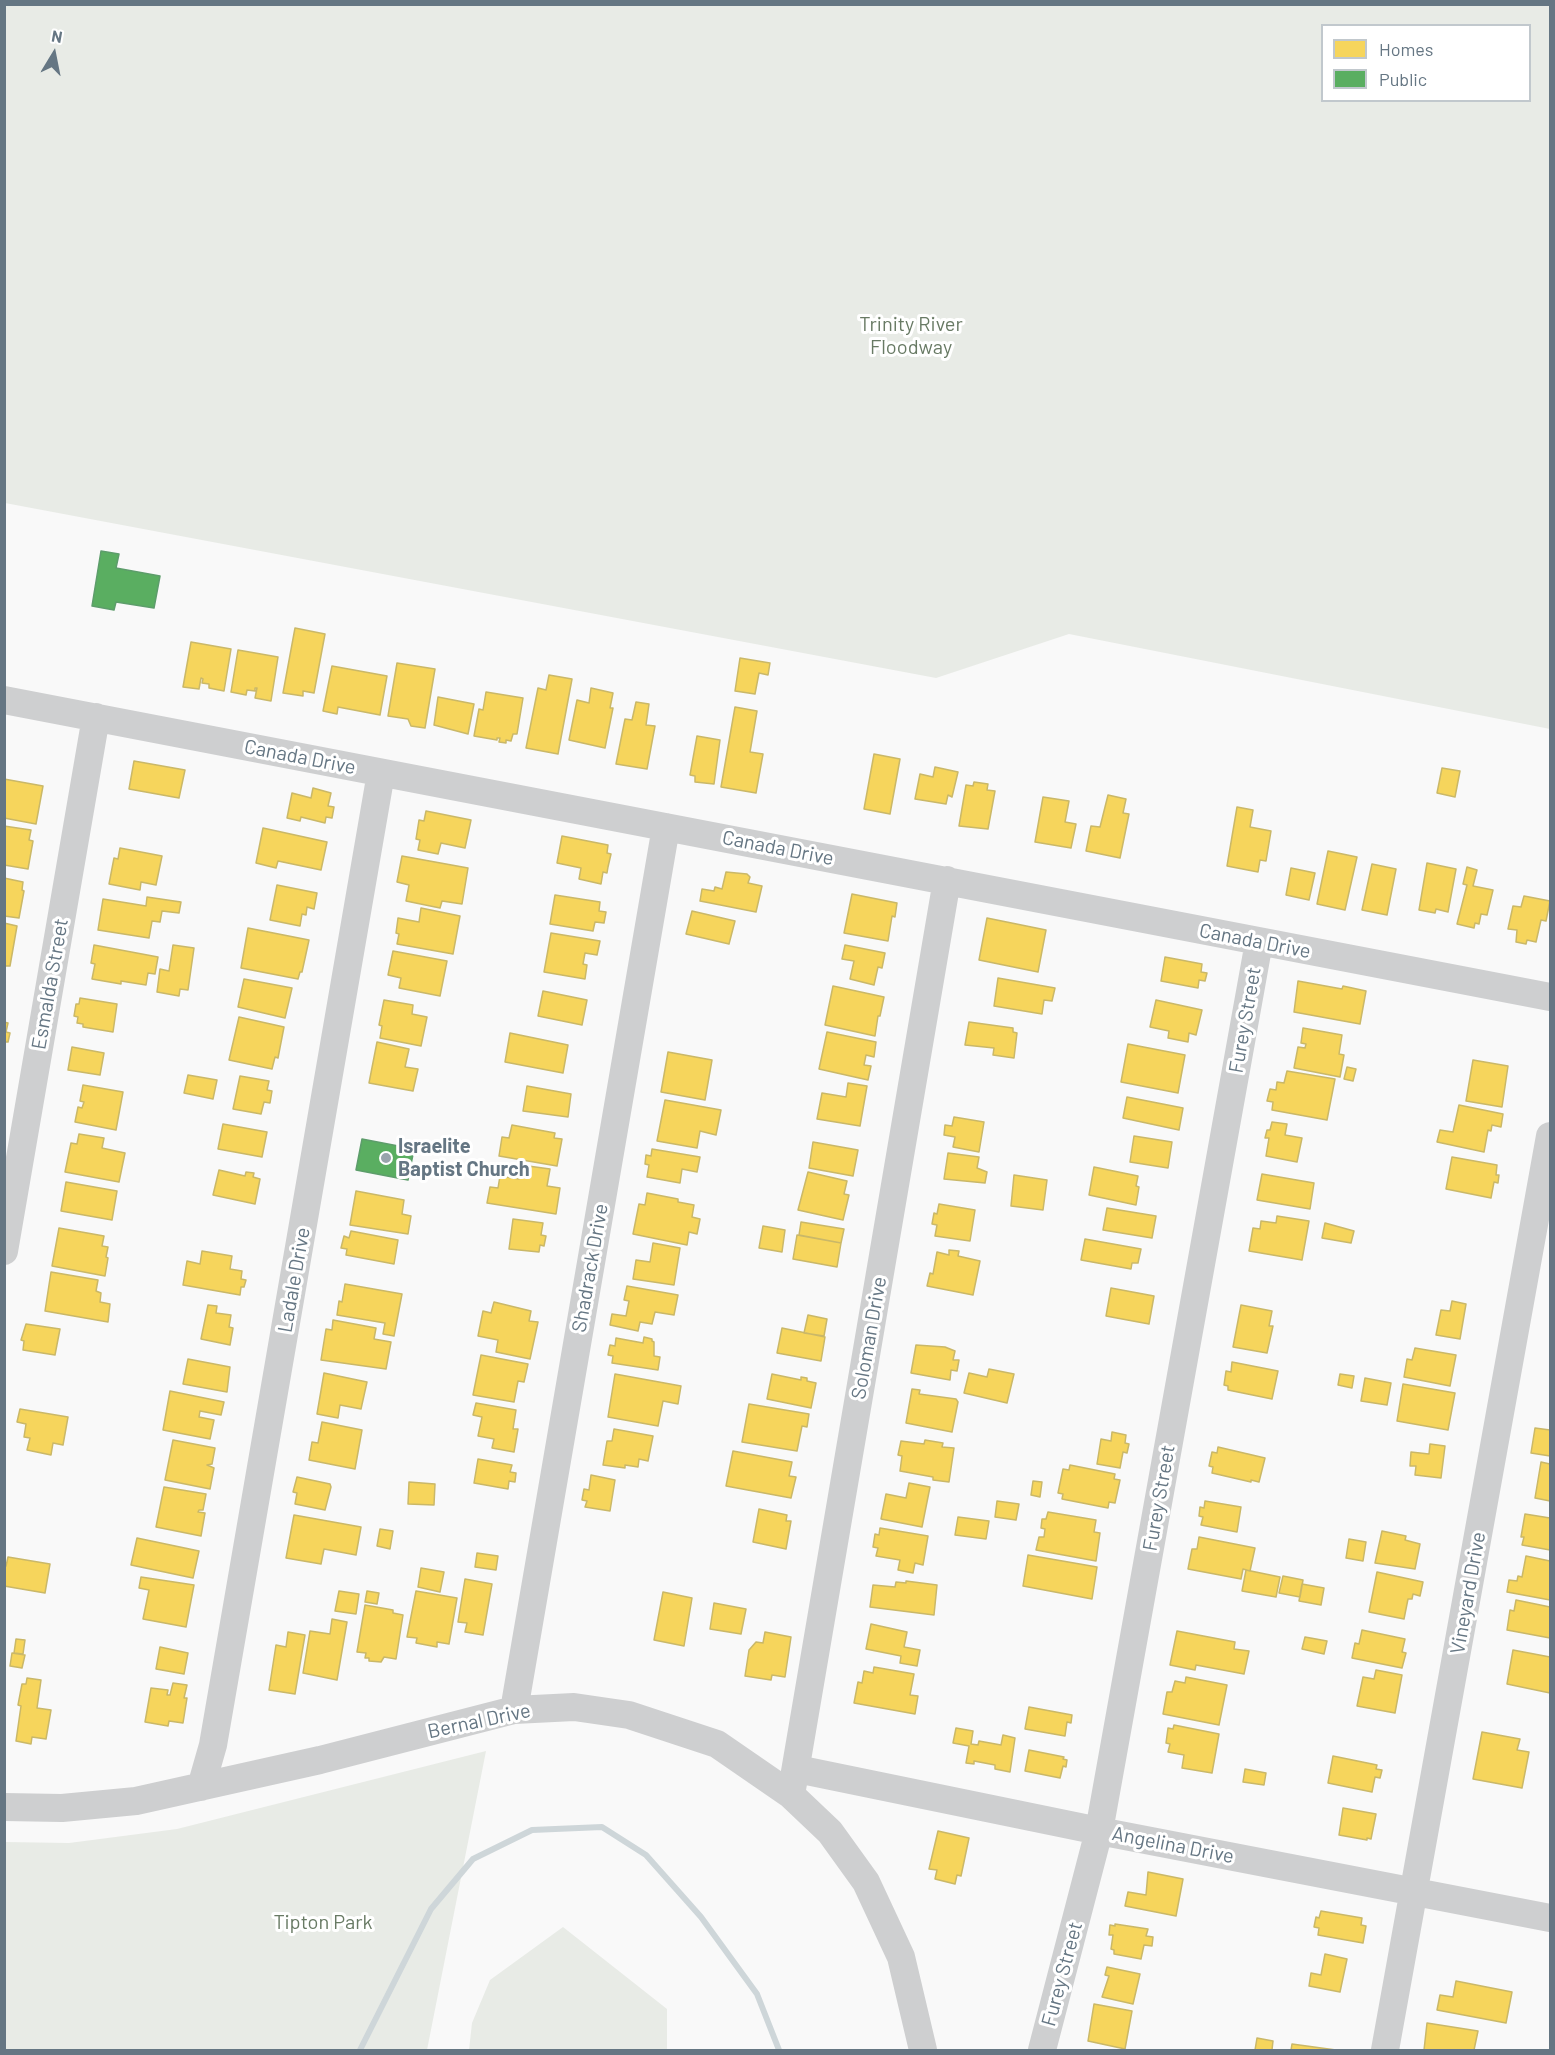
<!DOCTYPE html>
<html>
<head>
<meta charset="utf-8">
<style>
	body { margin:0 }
	#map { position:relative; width:1555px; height:2055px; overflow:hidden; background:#f9f9f9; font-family:Barlow,sans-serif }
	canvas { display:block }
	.frame { position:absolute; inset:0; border:6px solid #657683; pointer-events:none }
	.legend { position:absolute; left:1321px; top:24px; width:210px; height:78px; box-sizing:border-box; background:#fff; border:2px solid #c1c8cd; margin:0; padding:8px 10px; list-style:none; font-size:18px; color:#657683 }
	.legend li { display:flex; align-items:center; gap:12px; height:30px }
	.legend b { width:30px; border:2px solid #c1c8cd }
	.north { position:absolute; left:24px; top:24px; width:60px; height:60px; -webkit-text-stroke:4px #fff; paint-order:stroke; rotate:10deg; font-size:16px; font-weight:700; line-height:24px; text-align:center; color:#657683 }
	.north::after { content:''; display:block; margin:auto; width:21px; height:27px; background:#657683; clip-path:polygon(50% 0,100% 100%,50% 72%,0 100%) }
</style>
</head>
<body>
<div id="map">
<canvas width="1555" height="2055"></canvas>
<div class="frame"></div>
<ul class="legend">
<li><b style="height:16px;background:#f6d55c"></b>Homes</li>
<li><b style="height:16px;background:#5aae61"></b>Public</li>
</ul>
<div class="north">N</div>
</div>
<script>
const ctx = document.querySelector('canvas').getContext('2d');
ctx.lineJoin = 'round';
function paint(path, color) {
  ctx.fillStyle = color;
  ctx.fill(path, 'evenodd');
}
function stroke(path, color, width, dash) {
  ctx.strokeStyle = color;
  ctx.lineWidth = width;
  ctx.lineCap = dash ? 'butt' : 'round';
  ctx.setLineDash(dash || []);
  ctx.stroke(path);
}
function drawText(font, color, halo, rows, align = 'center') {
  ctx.font = font + ' Barlow,sans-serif';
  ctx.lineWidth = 6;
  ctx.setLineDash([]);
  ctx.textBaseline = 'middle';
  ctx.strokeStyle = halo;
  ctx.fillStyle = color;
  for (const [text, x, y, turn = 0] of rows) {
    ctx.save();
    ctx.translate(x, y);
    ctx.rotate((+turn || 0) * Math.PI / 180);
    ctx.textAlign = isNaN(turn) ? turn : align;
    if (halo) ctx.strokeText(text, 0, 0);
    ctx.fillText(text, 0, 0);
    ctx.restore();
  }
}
paint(new Path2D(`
	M4,5h1546v724l-481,-95 -133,44 -931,-175zM1322,26h208v74h-208z
	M486,1751l-59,299h-422v-208l64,1 108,-14z
	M563,1927l104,82v41h-198l3,-27 18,-43z`), '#e8ebe6');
const homes = new Path2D(`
	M295,628l30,6 -11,59 -11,-2v5l-20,-3z
	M191,642l40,7 -7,42 -15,-3v-4l-7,-1 1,-4 -2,-1 -2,11 -16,-2z
	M238,650l40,7 -7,44 -16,-3 2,-10h-2v3l-8,-1 -1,5 -15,-3z
	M740,658l30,5 -2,12 -9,-2 -4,21 -20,-3z
	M397,663l38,6 -10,59 -14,-2 -3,-7 -20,-3z
	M332,666l55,10 -7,39 -42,-8 -1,7 -14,-3z
	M549,675l23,4 -14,75 -32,-6 12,-60 8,2z
	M591,688l22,5 -3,15h3l-8,40 -36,-8 8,-40 12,3z
	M486,692l37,6 -6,36h-4l-2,7 -5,-1v3l-7,-1 1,-4h-3v2l-23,-4 5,-27 4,1z
	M438,697l36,7 -6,30 -34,-9z
	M636,702l13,2 -3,21 9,1 -8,43 -31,-5 9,-45 7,1z
	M735,707l22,4 -7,41 13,2 -7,39 -35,-6z
	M697,736l23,4 -6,44 -19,-2v-6l-5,-1z
	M874,754l26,5 -10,55 -26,-5z
	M134,761l51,9 -6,28 -50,-9z
	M935,767l23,5 -6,25 -4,-2 -2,9 -31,-5 5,-25 13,3z
	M1442,768l18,3 -5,26 -18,-4z
	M4,779l39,7 -7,38 -32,-6z
	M974,782l14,2 -1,6 8,1 -7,38 -29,-3 7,-41 7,1z
	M313,788l18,5 -3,13 6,1 -2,11 -6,-1 -1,6 -24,-6 -1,4 -13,-3 5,-25 19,5z
	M1108,795l18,4 -3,14 6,1 -9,44 -34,-7 5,-25 9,1z
	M1043,797l26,4 -4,21 11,2 -5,24 -36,-6z
	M1237,807l16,3 -3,17 21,4 -5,30 -6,-1 -2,12 -31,-6z
	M426,811l45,9 -6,28 -24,-5 -3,11 -20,-4 2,-10 -4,-1 3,-19 5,1z
	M4,826l27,4 -2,10 4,1 -5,28 -24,-4z
	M263,828l64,14 -6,28 -43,-9 -2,7 -20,-5z
	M562,836l46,9 -1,8 4,1 -3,13 -1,6 -4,-1 -2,12 -22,-5 2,-11 -24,-5z
	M120,848l42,8 -6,29 -15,-3 -1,8 -31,-6 5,-26 4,1z
	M1328,851l29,6 -12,53 -28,-6z
	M402,856l66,12 -6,36 -20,-3 -2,7 -34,-7 3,-16 -12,-3z
	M1427,863l29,6 -8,43 -12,-3 -1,4 -16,-3z
	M1372,864l24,5 -9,46 -25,-5z
	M1467,867l10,3 -4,16 20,4 -6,25 -6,-1 -2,10 -4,-1 -1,5 -17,-4 10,-39 -4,-1z
	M1291,868l24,5 -6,27 -23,-5z
	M726,872l21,2 3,3 -2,6 14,3 -6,26 -56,-11 2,-12 12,2 1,-4 7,2z
	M4,878l19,4 -1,8 2,1 -5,27 -15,-2z
	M277,885l40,8 -3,16 -7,-2 -1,8 -4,-1 -2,12 -30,-6z
	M852,894l45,9 -2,14 -3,-1 -4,25 -44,-8z
	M555,895l45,7 -1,9 7,1 -2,11 -9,-1 -2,9 -43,-7z
	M1524,896l26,5 -4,20 -5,-1 -5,22 -9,-2 -1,4 -10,-2 1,-12 -9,-1 5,-23 8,1z
	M147,897l34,5 -2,11 -17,-2 -2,11 -8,-1 -3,17 -51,-8 5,-31 43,7z
	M421,908l39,8 -7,38 -56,-10 2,-10 -3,-1 2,-15 21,4z
	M692,911l43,10 -6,23 -43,-10z
	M987,918l59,12 -8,42 -59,-12z
	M4,923l13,3 -7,40h-6z
	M248,928l61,12 -7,32h-2l-2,7 -57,-11z
	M551,933l49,8 -3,14 -12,-2 -2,11 4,1 -2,14 -41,-7z
	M94,945l64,12 -3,17 -7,-1 -2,12 -25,-4v3l-29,-5 3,-15 -4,-1z
	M173,945l21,3 -6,42 -8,-1 -1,7 -22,-4 3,-23 9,2z
	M845,945l40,8 -3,15 -4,-1 -4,18 -24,-6 4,-18 -12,-2z
	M393,951l54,10 -7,35 -41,-8 2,-10 -13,-3z
	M1165,957l37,7 -1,8 6,1 -2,8 -6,-1 -1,8 -37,-7z
	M998,978l57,10 -3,13 -8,-1 -2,14 -48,-8z
	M244,979l48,9 -7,30 -47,-11z
	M1298,981l44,8 1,-3 23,5 -6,33 -66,-12z
	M833,986l51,11 -4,19h-2l-3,20 -50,-11z
	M543,991l44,9 -5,25 -44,-9z
	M80,998l37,6 -4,28 -30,-5v-3l-6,-1 1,-6 -4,-1 2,-12h3z
	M384,1000l29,5 -1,9 15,3 -6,29 -41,-8 2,-12 -3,-1z
	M1156,1000l46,10 -6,25 -7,-2 -1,9 -20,-4 1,-7 -19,-4z
	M239,1017l45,10 -6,31 -3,-1 -3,12 -43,-9z
	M4,1022l4,1 -2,9 4,1 -2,9h-4z
	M969,1022l44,6v4l4,1 -3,25 -21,-3 1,-7 -29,-3z
	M1303,1028l39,7 -3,19 5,1 -4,22 -46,-9 4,-21 7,1 1,-4 -5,-1z
	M827,1032l49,10 -2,15 -8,-2 -2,10 7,1 -3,14 -49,-11z
	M510,1033l58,12 -5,28 -58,-11z
	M377,1042l32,7 -4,18 13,2 -5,22 -44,-8z
	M1128,1044l57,11 -7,38 -57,-11z
	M72,1047l32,6 -4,22 -32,-5z
	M668,1052l44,8 -7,40 -44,-8z
	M1473,1060l35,6 -6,41 -36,-6z
	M1347,1067l9,2 -3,12 -9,-2z
	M1287,1071l48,8 -8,41 -55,-10 1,-8 -6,-1 3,-12 6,1 1,-8 7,1z
	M188,1075l29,5 -4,19 -29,-6z
	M240,1076l29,5 -2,9 5,1 -2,12 -6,-1 -3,12 -28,-5z
	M848,1083l19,3 -7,40 -43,-7 5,-26 24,4z
	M83,1085l40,7 -7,38 -41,-8 3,-15 4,1 2,-6 -4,-1z
	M527,1086l44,8 -3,23 -45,-6z
	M1127,1097l56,11 -4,22 -56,-12z
	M665,1100l56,10 -5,25 -16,-4 -3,17 -40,-7z
	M1459,1105l44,9 -2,13 -9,-2 -1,6 -3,-1 -4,22 -47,-10 3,-12 13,2z
	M954,1117l30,5 -5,30 -26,-5 2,-10 -11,-2 1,-10 7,1z
	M1272,1122l15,2 -2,11 17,3 -5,24 -31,-6 3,-18h-4l2,-8h3z
	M223,1124l44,8 -5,25 -44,-8z
	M512,1125l43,8 -1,5 8,1 -5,27 -58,-10 3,-19 7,1z
	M79,1134l25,4 -2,10 23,5 -6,29 -54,-10 6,-29 6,1z
	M1134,1136l38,6 -4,26 -38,-6z
	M813,1142l45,8 -5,26 -44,-8z
	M652,1149l48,8 -3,15 -15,-3 -2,14 -33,-6 2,-12 -4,-1 1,-9 5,1z
	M948,1153l31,4 -2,11 10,4 -2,11 -41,-4z
	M1452,1157l45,8 -1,10h3l-1,8 -4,-1 -3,16 -45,-9z
	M521,1165l29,4 -3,17 13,2 -4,26 -69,-11 3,-16 8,1 2,-12 19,3z
	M1094,1167l44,9 -2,10 3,1 -3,18 -47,-10z
	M219,1170l26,6 1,-4 8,1 -1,4 7,2 -5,25 -42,-9z
	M808,1172l39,9 -3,13 5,1 -6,25 -45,-10z
	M1262,1174l52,9 -4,26 -53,-9z
	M1014,1175l33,5 -4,30 -32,-4z
	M66,1182l51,9 -5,29 -51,-9z
	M356,1191l48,9 -2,14 9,2 -3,18 -58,-9z
	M647,1193l31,6v3l16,3 -2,12 8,2 -3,15 -8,-2 -2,13 -54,-11 6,-30 6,1z
	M939,1204l36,6 -5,31 -35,-5 2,-11 -5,-1 2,-11 3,1z
	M1107,1208l49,8 -4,22 -49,-8z
	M1277,1216l32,5 -7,39 -53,-9 4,-23 7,1 1,-8 15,2z
	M513,1219l30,4 -2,12 5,1 -2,10 -4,-1 -1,7 -30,-3z
	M801,1222l43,7 -3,14 -42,-8z
	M1325,1223l29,8 -3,12 -29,-5z
	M763,1226l22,4 -3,22 -23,-4z
	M59,1228l45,8 -2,10 6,1 -2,10 2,1 -3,18 -53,-10z
	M351,1231l47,9 -4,24 -48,-9 1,-6 -6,-1 3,-12 5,2z
	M797,1235l44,8 -4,24 -44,-8z
	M1085,1239l56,10 -3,14h-6l-1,6 -50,-9z
	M653,1243l27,5 -6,37 -41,-6 3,-19 14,2z
	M949,1250l10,1 -1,5 22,5 -7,34 -46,-9 3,-13 3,1 4,-22 12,3z
	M202,1251l30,5 -2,13 12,2 -1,8 5,1 -2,7h-3l-1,8 -57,-10 4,-24 13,3z
	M51,1272l47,8 -2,11 5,2 -1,9 10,2 -2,18 -63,-11z
	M345,1284l57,10 -8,42 -11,-2 2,-11 -48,-8 2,-14 3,1z
	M627,1286l51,9 -4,20 -19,-3 -3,12 -12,-2 -2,9 -28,-6 2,-11 14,2 3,-15 -5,-1z
	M1111,1288l43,8 -5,28 -43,-8z
	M1452,1301l14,3 -6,35 -24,-4 5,-25 9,1z
	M494,1302l37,9 -2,10 9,1 -8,37 -34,-7 2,-12 -20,-4 5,-25 8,2z
	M208,1305l9,1 -1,7 15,2 -2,12 4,1 -3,17 -29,-6z
	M1241,1305l31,6 -3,15h4l-6,27 -34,-6z
	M808,1315l19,4 -3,17 -20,-3z
	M333,1320l43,8 -2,11 17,3 -5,27 -65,-9 5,-31 6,1z
	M26,1324l34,5 -5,26 -32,-5 1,-9 -3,-1z
	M782,1328l43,9 -4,24 -44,-8z
	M644,1337l8,2v2l2,1v14l6,1 -2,13 -46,-7 1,-7 -5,-1 2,-10 5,1 1,-8 27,5z
	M916,1345l29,2 10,4 -2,9h6l-2,11 -6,-1 -1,10 -39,-7z
	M1415,1348l41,7 -6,31 -46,-9 3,-18 5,1z
	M481,1355l47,9 -4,18 -6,-1 -4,21 -41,-7z
	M188,1359l42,8 -3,25 -44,-8z
	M1232,1362l46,9 -6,28 -44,-9v-4l-4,-1 2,-14 5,1z
	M989,1369l25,5 -7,29 -43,-10 5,-20 18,4z
	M324,1373l43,9 -6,27 -21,-4 -2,13 -21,-4z
	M615,1374l66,12 -3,18 -15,-3 -5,25 -50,-9z
	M772,1374l29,6v-3l6,1v3l9,2 -5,25 -44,-9z
	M1340,1374l14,2 -2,12 -14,-3z
	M1365,1378l26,5 -4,22 -26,-4z
	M1403,1384l52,9 -7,37 -51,-9z
	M912,1389l8,1 -1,4 37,5 2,3 -6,30 -46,-9z
	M170,1391l54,11 -3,13 -21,-4 -1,6 15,3 -4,19 -47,-9z
	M476,1403l40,7 -3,19h5l-4,23 -22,-4 2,-9 -16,-3 4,-19 -9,-2z
	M749,1404l60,10 -2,13 -5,-1 -5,25 -55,-9z
	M20,1409l48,8 -5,28 -10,-2 -2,12 -24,-5 3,-12 -6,-1 2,-13 -9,-2z
	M322,1422l40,8 -7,39 -46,-9 3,-18 6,1z
	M1535,1428l15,2v26l-19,-3z
	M614,1429l39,7 -5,25 -9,-2 -1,8 -13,-2v3l-22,-3 4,-24h5z
	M1112,1432l14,3 -1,8 4,1 -2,9 -4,-1 -3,16 -23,-4 4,-25 10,2z
	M173,1440l42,8 -3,16 -5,1 7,3 -4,21 -45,-9z
	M925,1440l18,3 -1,4 12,1 -5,34 -16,-2v-3l-33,-6 2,-15 -4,-1 3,-14 23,3z
	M1430,1444l15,2 -4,32 -26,-3 1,-9h-6l1,-14 18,2z
	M1218,1447l47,11 -6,24 -8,-2v2l-39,-9 1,-6 -4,-1 3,-14 5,1z
	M733,1451l59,11 -3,14 7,1 -5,21 -65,-12z
	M478,1459l34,6 -2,7 6,1 -1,9 -6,-1 -1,8 -34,-6z
	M1541,1462l9,2v37l-15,-3z
	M1070,1465l45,9 -1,5 6,1 -5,23 -6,-1 -1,6 -46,-9 1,-5 -5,-1 5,-24 6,1z
	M591,1475l24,5 -5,31 -25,-4 2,-6 -5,-1 2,-11 5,1z
	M297,1477l33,7 1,3 -6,23 -30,-6 2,-11 -4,-1z
	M1033,1481l9,1 -2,15 -9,-2z
	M409,1482l26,2 -1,21 -26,-1z
	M909,1483l21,4 -8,40 -41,-8 5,-25 20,4z
	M164,1487l42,7 -3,16h-4l-1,2 7,1 -4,23 -45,-9z
	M997,1501l22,3 -3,16 -21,-3z
	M1205,1501l36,6 -4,25 -36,-7 2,-8 -4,-1 1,-9 4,1z
	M759,1509l28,6 -1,6h5l-5,28 -33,-7z
	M1048,1512l48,8 -2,12 6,1 -4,28 -60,-11 3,-13h5l1,-8 -4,-1 1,-9h4z
	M1525,1514l25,4v32l-28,-5 2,-8h-3z
	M294,1515l67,12 -5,28 -32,-6 -3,15 -35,-6z
	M958,1517l31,4 -3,18 -31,-4z
	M880,1528l48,8 -5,29 -8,-2 -2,10 -15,-3 2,-10 -24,-4 2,-8 -5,-1 2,-13 4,1z
	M380,1529l13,2 -3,18 -13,-3z
	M1382,1531l24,5 -1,4 15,4 -5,25 -40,-6z
	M1199,1537l56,11 -5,23 -7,-2 -2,10 -53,-10 4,-20h5z
	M137,1538l62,13 -6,27 -62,-13z
	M1349,1539l17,3 -3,19 -17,-3z
	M477,1553l21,3 -2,14 -21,-3z
	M1028,1555l69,12 -5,32 -69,-13z
	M1526,1556l24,5v39l-43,-8 2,-12 8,1 1,-5 4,1z
	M8,1557l42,7 -5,29 -41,-7v-20h2z
	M421,1568l23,4 -4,20 -22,-5z
	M1246,1570l34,7 -4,20 -34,-6z
	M1377,1572l46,10 -3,14 -7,-2 -1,5h-4l-4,20 -35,-7z
	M1283,1576l20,4 -3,17 -21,-4z
	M141,1577l53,8 -8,42 -43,-8 6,-29 -10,-2z
	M465,1579l27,5 -9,51 -18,-3 2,-9 -9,-1z
	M906,1581l31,4 -3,30 -64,-8 3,-22 22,2 1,-5 10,1z
	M1302,1584l22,4 -3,17 -22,-4z
	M339,1591l20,3 -3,20 -21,-3z
	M367,1591l12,2 -2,11 -12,-2z
	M416,1591l41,7 -8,46 -12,-2v5l-21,-4 1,-5 -10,-1z
	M663,1592l29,6 -8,48 -30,-6z
	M1516,1600l34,7v31l-43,-8 3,-20 4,1z
	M714,1603l32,6 -5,25 -31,-5z
	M365,1605l28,5v3l10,2 -7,44 -12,-2 -3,5 -12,-1v-3h-4l1,-5 -9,-1z
	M332,1619l15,3 -10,58 -34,-7 7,-42 20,3z
	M871,1624l36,8 -3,15 16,3 -3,16 -17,-3 1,-7 -35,-7z
	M1362,1630l43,9 -3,13 4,1 -4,15 -50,-10 3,-15 4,1z
	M1177,1631l58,11 -1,7 15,2 -5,23 -48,-9 -1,5 -25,-5z
	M288,1632l17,3 -10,59 -26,-4 7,-45 10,2z
	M765,1632l26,5 -6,40 -13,-2 -1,5 -26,-4 4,-26 7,-8 7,1z
	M1305,1637l22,4 -3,13 -22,-5z
	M16,1639l9,1 -2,14 -9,-1z
	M160,1647l28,6 -4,21 -28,-5z
	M1513,1650l37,7v36l-43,-9z
	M12,1653l13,2 -3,13 -12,-2z
	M874,1667l40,7 -4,21 8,1 -3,18 -61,-11 4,-21 4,1 2,-12 9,2z
	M1376,1670l26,5 -7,38 -38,-7 6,-29 11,2z
	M1186,1677l41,8 -8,40 -56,-11 4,-22h5l3,-11 10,2z
	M27,1678l14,2 -4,28 14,2 -5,29 -14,-2 -1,7 -15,-3 5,-35 -3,-1 4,-21h4z
	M173,1683l14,2 -3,13h3l-4,25 -14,-2 -1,5 -23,-4 6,-34 17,2 -1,5h3z
	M1029,1707l43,8 -1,8 -4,-1 -2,14 -40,-7z
	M1174,1725l45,9 -7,39 -30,-5 2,-13 -16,-3 2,-8 -4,-1 2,-15 5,1z
	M956,1728l17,3 -2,13 7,1 1,-4 22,4 2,-10 12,3 -5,34 -15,-3v-4l-21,-4v3l-8,-1 3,-17 -16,-3z
	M1482,1732l38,7 -3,11 12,2 -7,36 -49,-9z
	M1029,1750l35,7 -1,2 4,1 -1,7 -3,-1 -3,12 -35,-7z
	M1333,1756l44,9 -1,4 6,1 -2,8 -5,-1 -3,15 -44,-9z
	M1245,1769l21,4 -2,12 -21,-3z
	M1343,1808l33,6 -5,25 -4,-1v2l-28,-5z
	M938,1831l31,7 -8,38 -4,-1 -2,9 -20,-5 2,-9 -8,-1z
	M1148,1872l35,7 -7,37 -51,-10 3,-14 18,3z
	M1321,1911l41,7 -1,7 5,1 -3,17 -45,-8 1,-7 -5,-1 2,-10 3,1z
	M1115,1924l33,5 -2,7 7,1 -1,9 -8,-1 -3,14 -27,-5v-4l-3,-1 2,-14h-4l1,-10 5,1z
	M1325,1954l22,5 -7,33 -31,-6 2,-13 10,2z
	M1107,1967l33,7 -7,30 -31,-7 7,-21 -4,-1z
	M1456,1981l56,11 -6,31 -69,-13 3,-15 13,2z
	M1094,2004l38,7 -7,38 -37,-8z
	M1427,2023l51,8 -4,19h-50z
	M1257,2038l16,3 -1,9h-17z
	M1292,2044l44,6h-45z`);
paint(homes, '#f6d55c');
stroke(homes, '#cab868', 1.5);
const public = new Path2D(`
	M101,551l18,3 -3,14 44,8 -6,32 -38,-6 -2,8 -22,-4z
	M362,1139l52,10 -6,31 -52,-10z`);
paint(public, '#5aae61');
stroke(public, '#5d9d6b', 1.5);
stroke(new Path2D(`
	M360,2050l71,-141 42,-50 59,-29 70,-3 44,28 55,62 56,77 22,56`), '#ced6d9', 6);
stroke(new Path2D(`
	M4,700l1546,297
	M4,1251l92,-534
	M514,1710l152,-883
	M797,1769l302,62 451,87
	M201,1787l12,-42 168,-972
	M791,1795l156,-915
	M4,1807l58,1 74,-7 184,-41 194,-50 60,-3 55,8 88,29 74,51 39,37 36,50 35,75 22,93
	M1042,2050l57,-219 160,-889
	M1385,2050l165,-914`), '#cecfd0', 28);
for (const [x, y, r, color] of [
	[386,1158,6,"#99a4ac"]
]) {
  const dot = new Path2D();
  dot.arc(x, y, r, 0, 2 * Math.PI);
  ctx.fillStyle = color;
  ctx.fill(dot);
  stroke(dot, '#fff', 2);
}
drawText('20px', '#687a64', '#fff', [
	["Trinity River",911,324],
	["Floodway",911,347],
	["Tipton Park",323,1922]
]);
drawText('20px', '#657683', '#fff', [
	["Canada Drive",300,757,11],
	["Canada Drive",778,848,11],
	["Canada Drive",1255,941,11],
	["Esmalda Street",50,984,-80],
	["Furey Street",1245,1020,-80],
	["Shadrack Drive",590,1268,-80],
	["Ladale Drive",294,1280,-80],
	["Soloman Drive",869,1338,-80],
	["Furey Street",1159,1498,-80],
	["Vineyard Drive",1468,1593,-80],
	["Bernal Drive",479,1721,-12],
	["Angelina Drive",1173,1845,11],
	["Furey Street",1062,1974,-75]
]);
drawText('bold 20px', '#657683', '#fff', [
	["Israelite",398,1146],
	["Baptist Church",398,1169]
], 'left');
</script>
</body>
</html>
